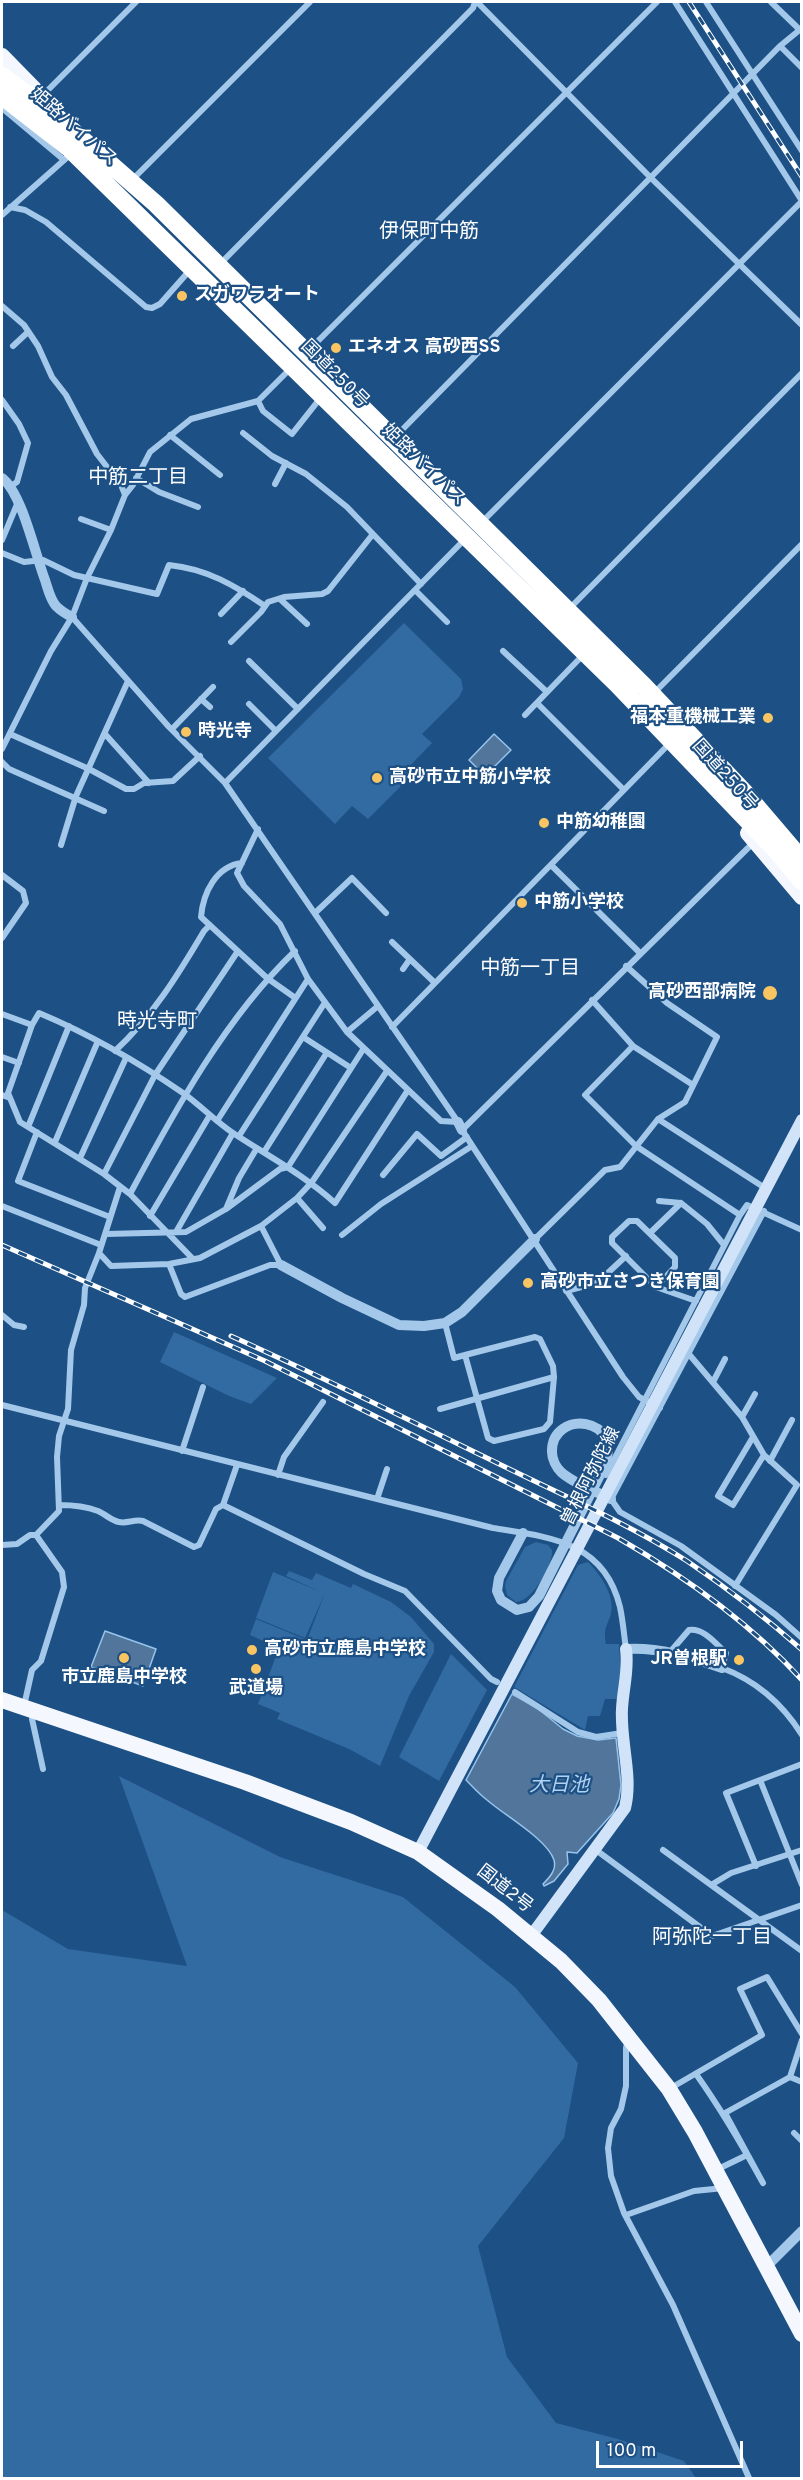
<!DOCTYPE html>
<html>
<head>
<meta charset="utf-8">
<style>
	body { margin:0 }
	#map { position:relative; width:803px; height:2480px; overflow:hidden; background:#1d5084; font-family:Overpass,sans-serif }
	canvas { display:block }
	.frame { position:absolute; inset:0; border:3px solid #fff; pointer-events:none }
	.scale { position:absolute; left:596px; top:2441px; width:147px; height:27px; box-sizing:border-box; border:3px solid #fff; border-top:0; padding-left:8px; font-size:18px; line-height:21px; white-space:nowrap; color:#fff; -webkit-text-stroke:4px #1d5084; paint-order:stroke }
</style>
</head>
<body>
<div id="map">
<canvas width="803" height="2480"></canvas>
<div class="frame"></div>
<div class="scale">100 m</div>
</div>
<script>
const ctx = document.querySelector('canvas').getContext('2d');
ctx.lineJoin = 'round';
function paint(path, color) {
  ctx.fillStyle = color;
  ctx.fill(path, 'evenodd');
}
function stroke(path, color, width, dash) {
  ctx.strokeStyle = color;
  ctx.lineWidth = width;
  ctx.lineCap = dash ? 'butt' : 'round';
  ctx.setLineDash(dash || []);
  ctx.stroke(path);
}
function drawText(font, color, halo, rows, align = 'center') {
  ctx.font = font + ' Overpass,"Noto Sans JP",sans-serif';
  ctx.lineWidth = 4.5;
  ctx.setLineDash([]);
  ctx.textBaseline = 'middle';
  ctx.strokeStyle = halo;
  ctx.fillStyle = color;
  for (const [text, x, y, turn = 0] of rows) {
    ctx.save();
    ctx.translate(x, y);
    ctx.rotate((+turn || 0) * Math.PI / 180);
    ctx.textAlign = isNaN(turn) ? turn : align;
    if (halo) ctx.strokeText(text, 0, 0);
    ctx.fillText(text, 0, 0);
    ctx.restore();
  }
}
paint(new Path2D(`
	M404,623l57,56 2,10 -4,8 -37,37 10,9 -27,28 6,5 -43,43 -16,-13 -17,18 -67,-66z
	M174,1332l103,46 -26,26 -22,-8 -69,-34z
	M536,1542l12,3 4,5c2,14 -20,52 -36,52l-9,-7 -2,-9 1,-5 19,-34z
	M588,1562c13,13 29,36 22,55 -5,13 -6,12 -4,27h13l2,36 -4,19h-12l-5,17h-12l-3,14 -71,-43 64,-122z
	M289,1571l23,9 4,-7 35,15 2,-4 38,18 20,15 23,27v8l-25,44 -29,70 -31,-17 -72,-30 3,-6 -22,-9 21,-56 -29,-13 6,-16 51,21 18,-47 -20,45 -49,-20 17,-46 48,20 -35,-16z
	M451,1654l36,36 -48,91 -40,-24z
	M119,1776l161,81 123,40 112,90 63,76 -14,75 -86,108 29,111 49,66 62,16 66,22 12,17h-694v-568l66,39 119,17z`), '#316ba1');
const water = new Path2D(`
	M494,734l17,16 -26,26 -16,-16z
	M105,1631l51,18 -13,37 -52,-19z
	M512,1694l25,14 26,21 14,7 21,4 18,-2 5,47 -2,14 -6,14 -36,40 -10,-1 1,12 -14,17 -10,5 -1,-2c6,-6 14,-14 11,-24 -7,-21 -50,-45 -67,-60 -8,-6 -14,-13 -21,-20z`);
paint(water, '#51759b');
stroke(water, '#97c4ec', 1.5);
stroke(new Path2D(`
	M477,2l175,177 150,146
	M675,2l127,199
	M706,2l96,149
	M771,2l29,28
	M780,46l22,22
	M43,95l93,-93
	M2,108l62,52
	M132,180l178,-178
	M10,207l15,3 21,12 100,85 6,1 8,-4 30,-34
	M2,215l69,-61
	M219,265l254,-257 2,-6
	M2,306l22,19 14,21 14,31 14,18 31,59 24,31 4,10
	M13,346l15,-14
	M308,351l349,-349
	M2,400l17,24 9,19 -11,39 -6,4
	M258,401l5,10 29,23 30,-38
	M243,433l29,23 34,18 41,33 74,77
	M170,435l50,40
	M396,436l384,-390 22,-18
	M136,478l23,14 39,15
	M275,484l11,-21
	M81,519l30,11
	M481,523l321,-322
	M2,540l16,-38
	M2,553l22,9 19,-2 31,15 83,19 12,-29c38,4 65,20 96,41
	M415,590l32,32
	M280,599l27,25
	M568,610l234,-237
	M221,614l22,-23
	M72,617l97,110 56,56 233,339
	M231,642l30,-30 7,-10 16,-5 38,-3 6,-3 45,-57
	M503,651l44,41
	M249,661l49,48
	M654,693l148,-149
	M201,699l9,8
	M537,703l87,87
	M249,704l27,27
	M525,715l58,-60
	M172,729l41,-42
	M10,734l79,35 37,20h8l10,-6 29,-2 27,-25
	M105,734l44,49
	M2,749l49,-98 21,-34 15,-39 24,-48 14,-35 8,-10 17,-33 41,-33 67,-18 32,-32
	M2,762l7,7 95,42
	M225,783l241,-245
	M258,829l-21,44 7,13 36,38 28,55 39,53 94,89 17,1
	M61,845l15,-49 52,-115
	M242,863c-26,3 -39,30 -41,54l66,61 27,19
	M551,865l89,88
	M2,875l21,16 3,12 -24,35
	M315,913l37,-35 34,35
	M392,942l43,41
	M403,969l7,-10
	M592,1000l41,46 60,39
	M2,1014l30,11
	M392,1027l276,-282
	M347,1032l31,-26
	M303,1037l48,31
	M633,1046l-48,49 51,51 104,69
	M115,1051c37,-34 63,-76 89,-120l6,-6
	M2,1057l17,6
	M2,1095l8,3
	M658,1119l107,69
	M217,1121l91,-142
	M28,1127l41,-101
	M37,1132l-19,49 92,36
	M239,1136l85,-132
	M55,1142l43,-101
	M264,1152l62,-98
	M80,1158l46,-100
	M104,1174l51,-99 83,-124
	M383,1175l34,-41 24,22 26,-19
	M120,1187l-21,66 12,13 58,-2 31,-6 61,-32 36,-28 15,-16 75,-111
	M130,1194c45,-84 96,-177 165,-243
	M297,1198l26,30
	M659,1201l22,2 26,21 17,21
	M2,1206l99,39
	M226,1209l13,-31 18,-30
	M764,1211l-153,288 9,13 61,34 95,69 26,23
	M150,1216l60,-101
	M176,1232l57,-99
	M650,1233l31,-30
	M106,1234l80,-2 40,-23 54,-40 8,-2 76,-119
	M342,1235l39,-31 91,-58
	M535,1239l70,-69 15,-3 38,-48 27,-17 32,-65 -50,-34 -41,-37
	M193,1259l-63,-65 -26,-20 -84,-52 -12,-29 24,-68 7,-12c50,21 99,49 144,80 17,12 32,28 50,40 35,23 71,42 102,70l73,-113
	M169,1264l12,30 4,3 85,-32h11l-20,-39
	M656,1287l19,-20v-9l-38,-37h-8l-17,16v6l44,44 40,14
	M566,1291l31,-8 29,-27
	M2,1315l12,10 10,2
	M445,1323l9,35 11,-3 70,-18 5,2 13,27 1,11 -4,45 -6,7 -50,12 -6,-3 -23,-83
	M688,1353l54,64 22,38 33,30 -62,101
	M713,1382l12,-23
	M2,1405l491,123c56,9 111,13 127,79 3,14 4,28 6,42
	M660,1408l-21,-11 -16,-20 -161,-247 291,-287
	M440,1409l114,-32
	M742,1417l13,-23
	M753,1437l-35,59 15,9 31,-50
	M182,1451l21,-64
	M770,1461l22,-41
	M237,1465l-14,40 141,69 41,17 86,88 6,3
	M278,1475l6,-18 39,-55
	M606,1475l134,-260 7,-10 55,25
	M377,1499l10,-30
	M59,1505c14,0 26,1 39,6 7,3 14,10 21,11 8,2 15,-3 24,-1l51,26 5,-2 17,-36 7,-4
	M2,1545l15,-1 13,-9h6
	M671,1651l18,-21c15,-2 26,13 37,23l-4,15c35,13 60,35 80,67
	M515,1692l63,40 18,5 26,-4
	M24,1706l8,-36 9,-9 23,-74 -2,-15 -26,-37 23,-24 -2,-54 2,-21 9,-27 3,-59 13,-45 1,-17 14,-35
	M35,1711l-3,8 11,50
	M760,1780l42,105
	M596,1850l116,86 90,-31
	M663,1850l139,101
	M756,1866l-30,-73 76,-29
	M711,1885l20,-12 71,-23
	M628,2039l-2,9v38l-5,23 -10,19 -3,20 3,28 13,37 49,92 76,173
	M802,2040l-12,37 12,5
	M696,2074c25,35 46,71 67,109l-38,-70 65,-36
	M676,2085l86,-50 -22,-46 27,-12 35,57
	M794,2133l8,8
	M716,2170l31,-15
	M626,2215l68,-24 30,-3`), '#a4c8ea', 6);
stroke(new Path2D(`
	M2,478c20,15 33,76 43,102 3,9 5,19 11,26 5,5 10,8 16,11
	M458,1122l4,8
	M281,1265l61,33 57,27 25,1 21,-3 17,-11 73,-73
	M523,1533l-24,45 -2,13 4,9 16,10 12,-3 10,-11 64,-127c24,-54 -52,-60 -51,-17 0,7 4,15 9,20 13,12 35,19 50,27
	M626,1649c34,-2 64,8 96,19
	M766,2267l36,-36`), '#a4c8ea', 10);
stroke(new Path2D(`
	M418,1852l384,-732
	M531,1936l94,-128c8,-32 -5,-66 -3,-99 1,-21 7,-39 4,-60`), '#d0e3f8', 12);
stroke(new Path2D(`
	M2,56l45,46
	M748,833l54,64
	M2,1700l243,82 106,40 67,30 80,57 63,52 38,39 70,89 26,43 107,202`), '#f4f8fe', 16);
stroke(new Path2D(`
	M2,76l49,36 105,92 488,482 101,107 57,67
	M2,96l68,53 547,535 158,165 27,32`), '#fff', 18);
const rail = new Path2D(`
	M689,2l113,175
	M2,1245l263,116 353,177c66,38 132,85 184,142
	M231,1336c87,39 172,81 258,123 66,33 135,62 198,102 40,27 78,56 115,89`);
stroke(rail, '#fff', 5);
stroke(rail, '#1d5084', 3, [9]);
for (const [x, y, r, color] of [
	[182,296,6,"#f9c563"],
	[336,348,6,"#f9c563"],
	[768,718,6,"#f9c563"],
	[186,732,6,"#f9c563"],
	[377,778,6,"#f9c563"],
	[544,823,6,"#f9c563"],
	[522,903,6,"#f9c563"],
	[770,993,8,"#f9c563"],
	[528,1283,6,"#f9c563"],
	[252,1650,6,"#f9c563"],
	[124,1658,6,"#f9c563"],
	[739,1660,6,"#f9c563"],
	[256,1669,6,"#f9c563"]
]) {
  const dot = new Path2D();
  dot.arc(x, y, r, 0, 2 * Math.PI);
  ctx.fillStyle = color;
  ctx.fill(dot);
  stroke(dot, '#1d5084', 2);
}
drawText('18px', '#fff', '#1d5084', [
	["姫路バイパス",73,128,41],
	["国道250号",334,375,45],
	["姫路バイパス",423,466,44],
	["国道250号",724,776,48],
	["曽根阿弥陀線",592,1477,-63],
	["国道2号",504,1890,38]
]);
drawText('bold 18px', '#fff', '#1d5084', [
	["スガワラオート",194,296],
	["エネオス 高砂西SS",348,348],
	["福本重機械工業",756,718,"right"],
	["時光寺",198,732],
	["高砂市立中筋小学校",389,778],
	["中筋幼稚園",556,823],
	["中筋小学校",534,903],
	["高砂西部病院",756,993,"right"],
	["高砂市立さつき保育園",540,1283],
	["高砂市立鹿島中学校",264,1650],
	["JR曽根駅",727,1660,"right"],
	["市立鹿島中学校",124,1678,"center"],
	["武道場",256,1689,"center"]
], 'left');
drawText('20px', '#fff', '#1d5084', [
	["伊保町中筋",429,233],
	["中筋二丁目",138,479],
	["中筋一丁目",530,970],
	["時光寺町",157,1023],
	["阿弥陀一丁目",712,1939]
]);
drawText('italic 20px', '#b0d2f2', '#1d5084', [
	["大日池",559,1787]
]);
</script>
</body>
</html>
